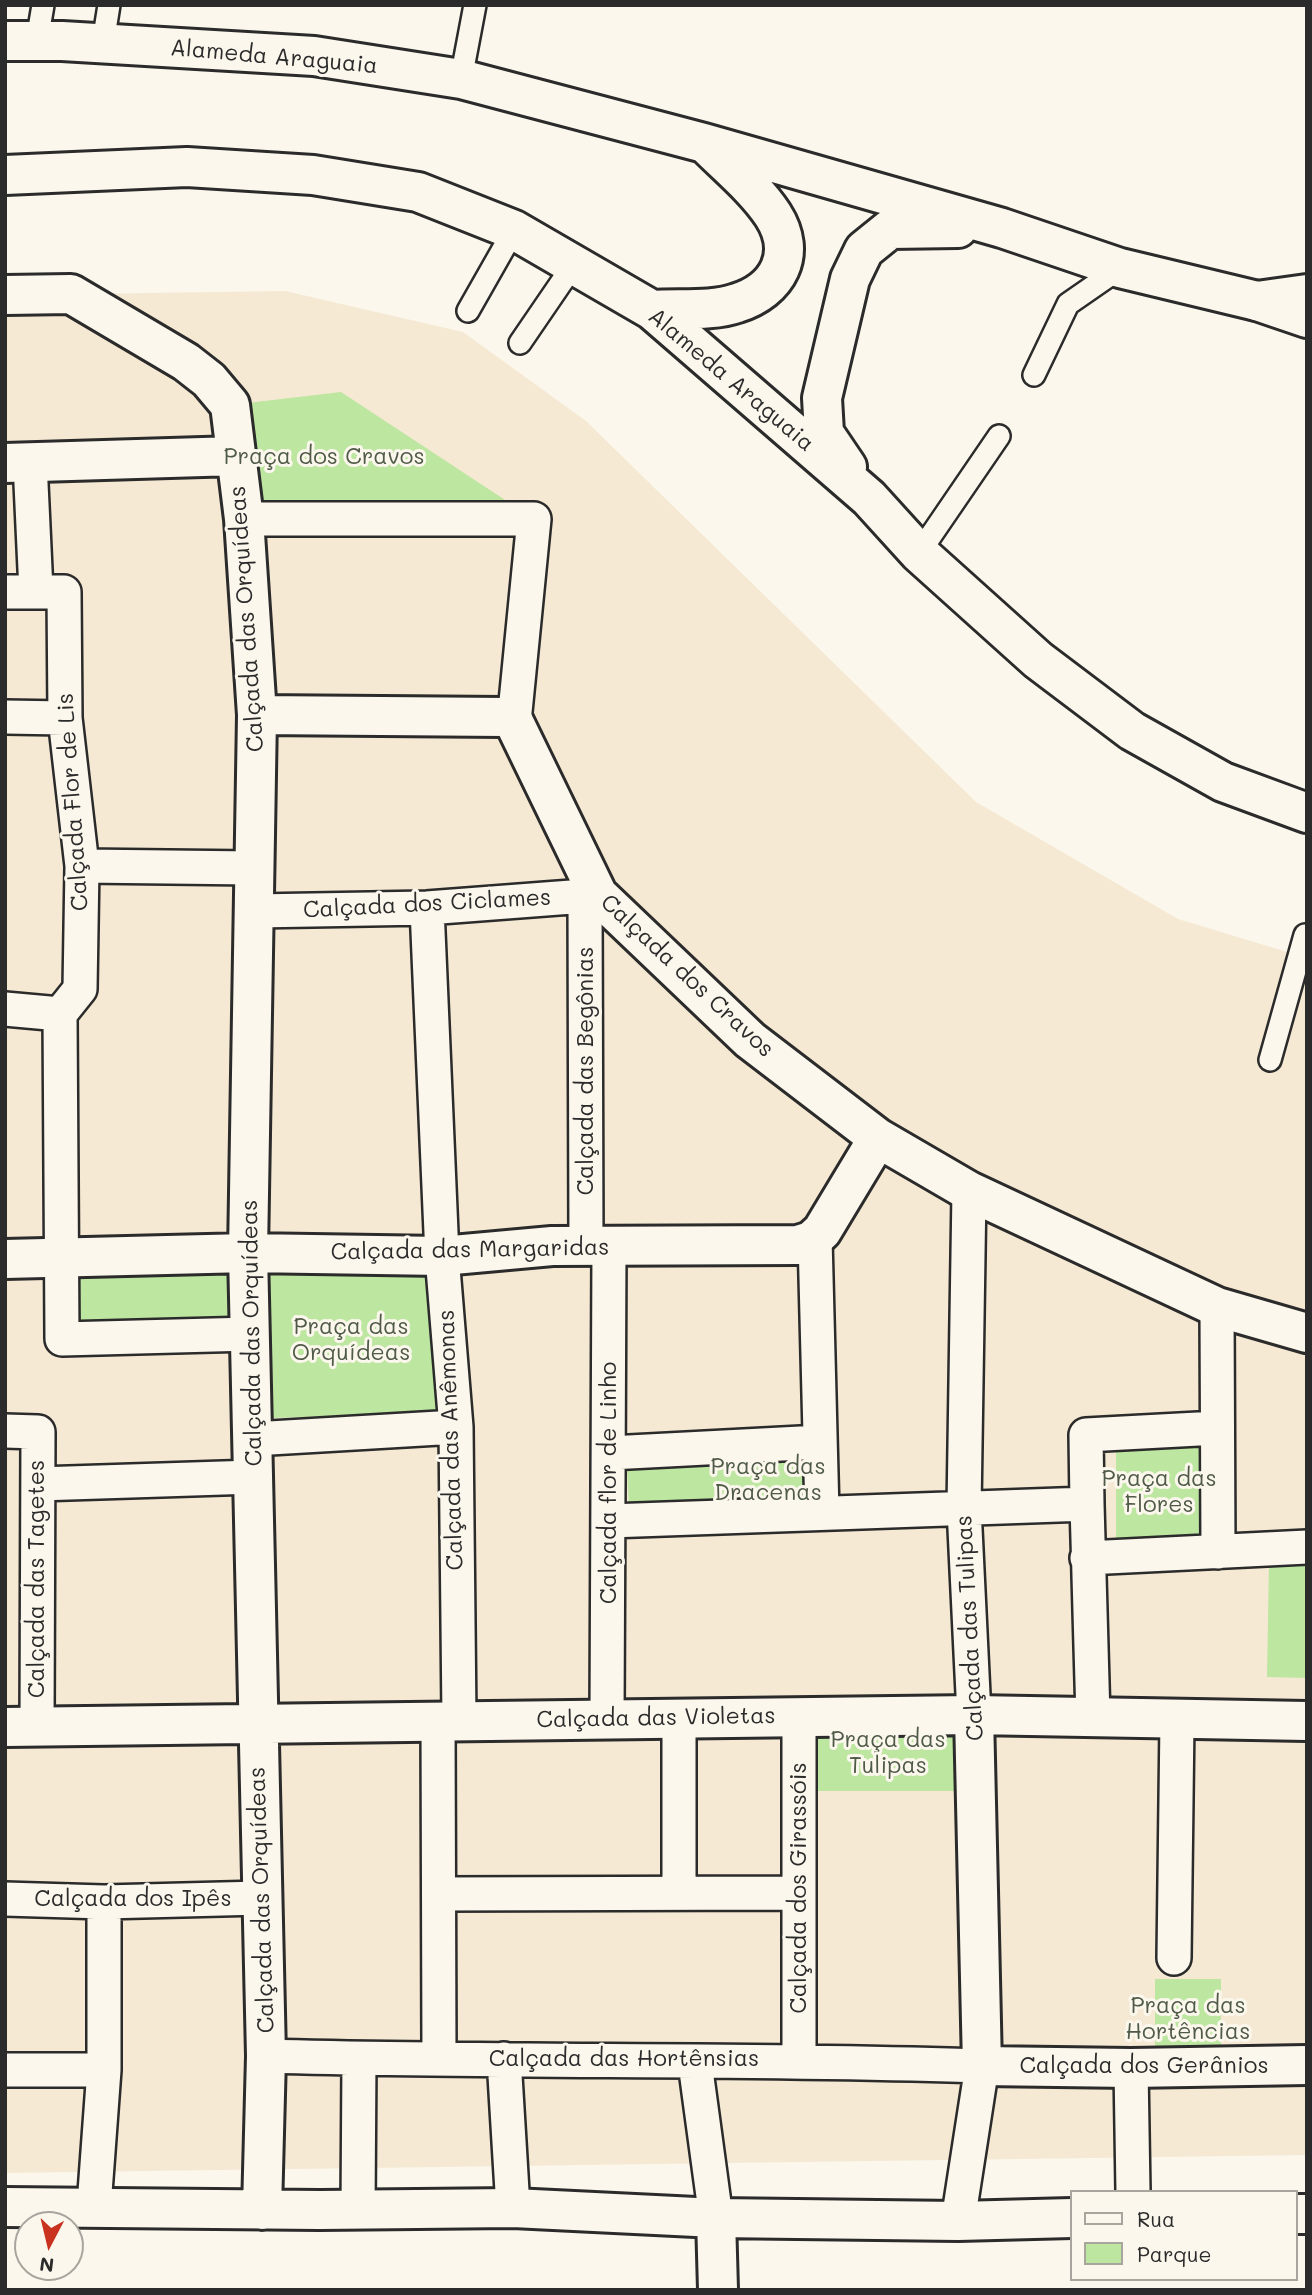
<!DOCTYPE html>
<html>
<head>
<meta charset="utf-8">
<style>
	body { margin:0 }
	#map { position:relative; width:1312px; height:2295px; overflow:hidden; background:#fbf7ec; font-family:Mali,sans-serif }
	canvas { display:block }
	.frame { position:absolute; inset:0; border:7px solid #2b2b2b; pointer-events:none }
	.legend { position:absolute; left:1070px; top:2190px; width:228px; height:91px; box-sizing:border-box; background:#fbf7ec; border:2px solid #a8a59f; margin:0; padding:9px 12px; list-style:none; font-size:21px; color:#2b2b2b }
	.legend li { display:flex; align-items:center; gap:14px; height:35px }
	.legend b { width:35px; border:2px solid #a8a59f }
	.north { position:absolute; left:14px; top:2211px; width:70px; height:70px; box-sizing:border-box; background:#fbf7ec; border:2px solid #a8a59f; border-radius:50%; rotate:187deg; font-size:19px; font-weight:700; line-height:28px; text-align:center; color:#2b2b2b }
	.north::after { content:''; display:block; margin:auto; width:24px; height:32px; background:#c8321e; clip-path:polygon(50% 0,100% 100%,50% 72%,0 100%) }
</style>
</head>
<body>
<div id="map">
<canvas width="1312" height="2295"></canvas>
<div class="frame"></div>
<ul class="legend">
<li><b style="height:9px;background:#fbf7ec"></b>Rua</li>
<li><b style="height:19px;background:#bde6a1"></b>Parque</li>
</ul>
<div class="north">N</div>
</div>
<script>
const ctx = document.querySelector('canvas').getContext('2d');
ctx.lineJoin = 'round';
function paint(path, color) {
  ctx.fillStyle = color;
  ctx.fill(path, 'evenodd');
}
function stroke(path, color, width, dash) {
  ctx.strokeStyle = color;
  ctx.lineWidth = width;
  ctx.lineCap = dash ? 'butt' : 'round';
  ctx.setLineDash(dash || []);
  ctx.stroke(path);
}
function drawText(font, color, halo, rows, align = 'center') {
  ctx.font = font + ' Mali,sans-serif';
  ctx.lineWidth = 6;
  ctx.setLineDash([]);
  ctx.textBaseline = 'middle';
  ctx.strokeStyle = halo;
  ctx.fillStyle = color;
  for (const [text, x, y, turn = 0] of rows) {
    ctx.save();
    ctx.translate(x, y);
    ctx.rotate((+turn || 0) * Math.PI / 180);
    ctx.textAlign = isNaN(turn) ? turn : align;
    if (halo) ctx.strokeText(text, 0, 0);
    ctx.fillText(text, 0, 0);
    ctx.restore();
  }
}
paint(new Path2D(`
	M285,291l178,41 123,89 390,381 202,117 129,39v1197l-1302,18v-1878z`), '#f5e9d3');
paint(new Path2D(`
	M341,392l193,127h-290l-14,-114z
	M431,1262l6,151 -167,5 -6,-150z
	M75,1265h160l-5,66 -157,-2z
	M1116,1447h85l1,90 -86,1z
	M807,1452l3,50 -181,8 -2,-43z
	M1269,1563l38,1v114l-40,-1z
	M974,1715l3,76h-177l-1,-75z
	M1155,1979h66v82l-66,-2z`), '#bde6a1');
const service = new Path2D(`
	M37,41l6,-36
	M103,43l6,-38
	M461,79l14,-74
	M468,311l46,-81
	M520,343l54,-79
	M1034,375l34,-71 52,-36
	M919,553l80,-117
	M1270,1060l35,-125`);
const pedestrian = new Path2D(`
	M30,462l6,129
	M244,519h290l-20,203
	M5,592h59l1,126 17,148 -2,123 -20,25 2,325 189,-5
	M5,717l60,1
	M82,866l172,2
	M585,896l1,351
	M427,908l15,348 14,171 3,293
	M255,911l172,-3 171,-13
	M5,1009l55,5
	M969,1191l-5,317 10,207
	M815,1238l7,275
	M1217,1307l1,245
	M5,1431l33,1 -1,294
	M253,1439l203,-12
	M610,1453l210,-11
	M38,1484l216,-7
	M1087,1504l-1,-69 131,-7
	M609,1521l478,-17 6,214
	M1087,1558l220,-11
	M607,1719l2,-472
	M438,1720l1,337
	M679,1892v-174
	M439,1894l360,-1
	M5,1899l99,3 157,-4
	M1174,1958l3,-238
	M266,2056c239,7 477,2 716,10l-24,155
	M504,2059l9,149
	M799,2060v-344
	M695,2063l21,155
	M1131,2068l2,124
	M5,2070h99
	M94,2206l10,-136v-168
	M358,2210l1,-151`);
const minor = new Path2D(`
	M5,295l66,-1 115,68 23,18 21,25 14,114 13,196 -9,538 18,803 -4,154
	M5,463l231,-7
	M257,715l248,2 9,5 84,173 152,145 128,98 91,53 248,116 90,26
	M5,1259l243,-6 194,3 110,-10 246,-1 13,-4 11,-10 56,-93
	M974,1715l8,351 149,2 176,-3
	M5,1727l969,-12 333,6
	M5,2207l315,3 193,-2 203,10 242,3 114,-3
	M1296,2214h11
	M716,2218l2,72`);
const tertiary = new Path2D(`
	M1257,301l50,-7`);
const secondary = new Path2D(`
	M5,41h57l252,15 147,23 243,64 298,85 118,40 137,33 50,17
	M5,175l182,-8 126,8 105,17 96,38 138,80 217,188 50,55 119,107 94,71 91,51 84,31
	M652,310c28,-2 59,2 85,-7 41,-13 61,-49 36,-88 -17,-26 -44,-48 -66,-70
	M847,467l-23,-34 -2,-35 28,-119 14,-29 26,-21 68,-1`);
stroke(service, '#2b2b2b', 26);
stroke(pedestrian, '#2b2b2b', 38);
stroke(minor, '#2b2b2b', 44);
stroke(tertiary, '#2b2b2b', 44);
stroke(secondary, '#2b2b2b', 44);
stroke(service, '#fbf7ec', 21);
stroke(pedestrian, '#fbf7ec', 33);
stroke(minor, '#fbf7ec', 38);
stroke(tertiary, '#fbf7ec', 38);
stroke(secondary, '#fbf7ec', 38);
drawText('23px', '#2b2b2b', '#fbf7ec', [
	["Alameda Araguaia",274,57,5],
	["Alameda Araguaia",731,380,40],
	["Calçada das Orquídeas",247,619,-94],
	["Calçada Flor de Lis",73,802,-94],
	["Calçada dos Ciclames",427,904,-3],
	["Calçada dos Cravos",687,976,43],
	["Calçada das Begônias",586,1071,-90],
	["Calçada das Margaridas",470,1250,-1],
	["Calçada das Orquídeas",252,1333,-91],
	["Calçada das Anêmonas",451,1440,-92],
	["Calçada flor de Linho",609,1483,-90],
	["Calçada das Tagetes",37,1579,-90],
	["Calçada das Tulipas",970,1628,-93],
	["Calçada das Violetas",656,1718,-1],
	["Calçada dos Girassóis",799,1888,-90],
	["Calçada dos Ipês",133,1899],
	["Calçada das Orquídeas",262,1900,-92],
	["Calçada das Hortênsias",624,2059],
	["Calçada dos Gerânios",1144,2066]
]);
drawText('23px', '#505a48', '#fbf7ec', [
	["Praça dos Cravos",324,457],
	["Praça das",351,1327],
	["Orquídeas",351,1353],
	["Praça das",768,1467],
	["Dracenas",768,1493],
	["Praça das",1159,1479],
	["Flores",1159,1505],
	["Praça das",888,1740],
	["Tulipas",888,1766],
	["Praça das",1188,2006],
	["Hortências",1188,2032]
]);
</script>
</body>
</html>
